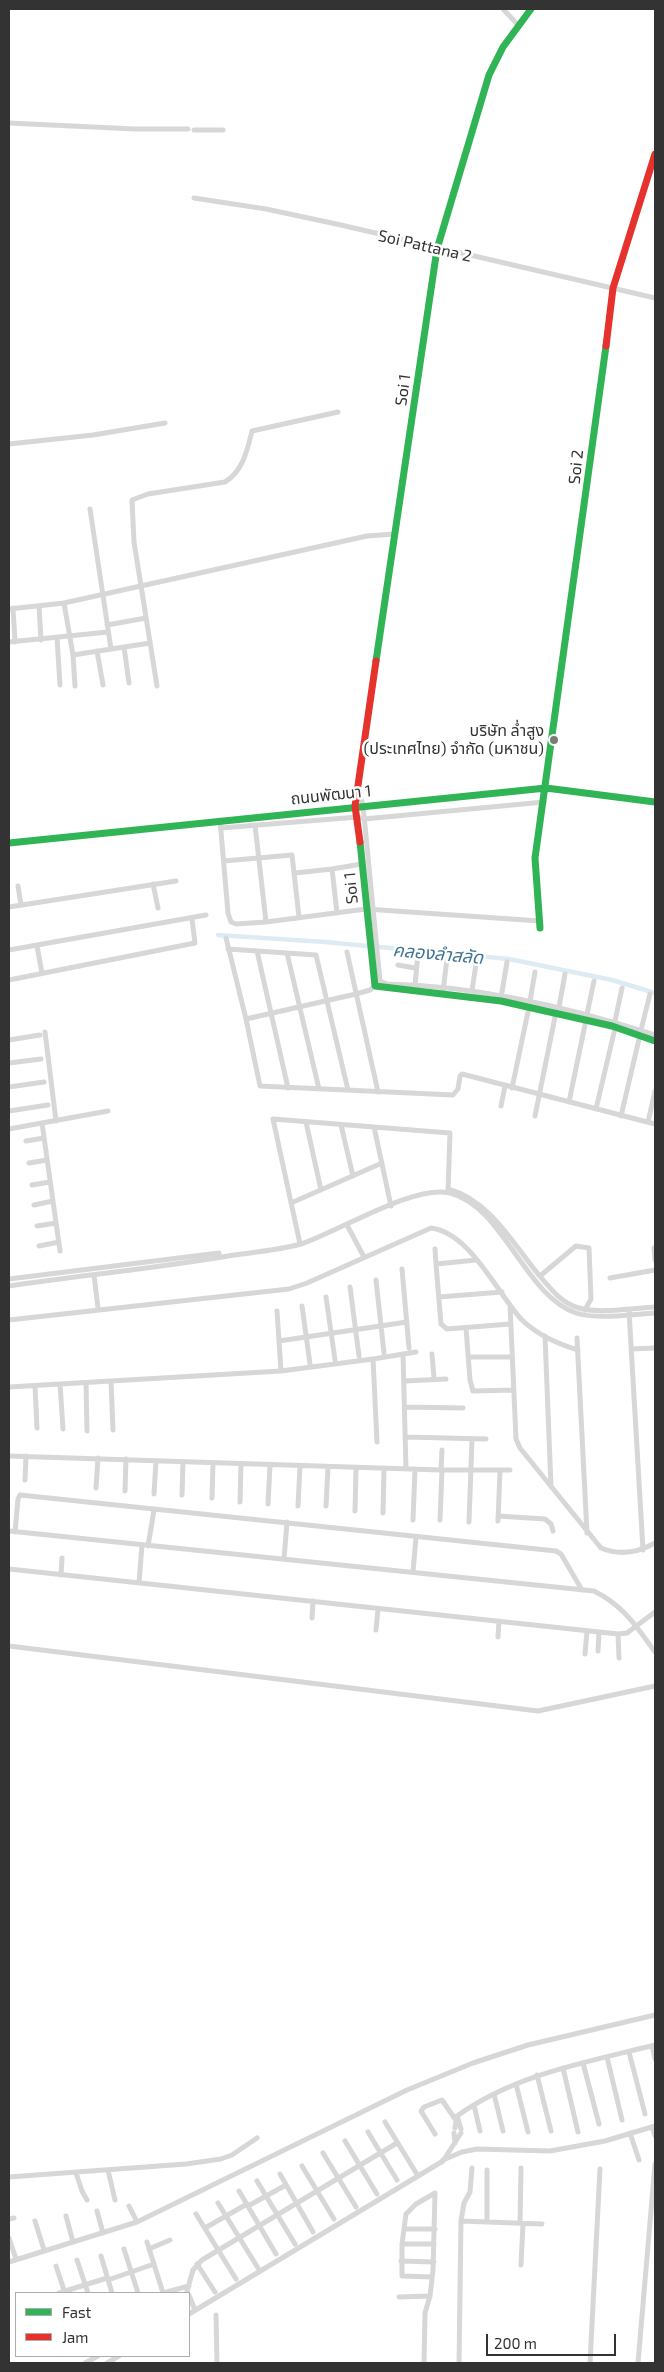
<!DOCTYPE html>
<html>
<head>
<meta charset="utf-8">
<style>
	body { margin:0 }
	#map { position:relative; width:664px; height:2372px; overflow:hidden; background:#fff; font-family:"Exo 2",sans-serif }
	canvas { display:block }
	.frame { position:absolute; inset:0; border:10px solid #333; pointer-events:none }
	.legend { position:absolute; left:15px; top:2292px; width:175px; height:65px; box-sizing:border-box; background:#fff; border:1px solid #adadad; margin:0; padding:6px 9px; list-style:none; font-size:15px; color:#333 }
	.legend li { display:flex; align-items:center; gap:10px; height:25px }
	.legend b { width:25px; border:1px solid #adadad }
	.scale { position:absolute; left:486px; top:2334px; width:130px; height:22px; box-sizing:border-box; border:2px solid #333; border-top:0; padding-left:6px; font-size:15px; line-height:18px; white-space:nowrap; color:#333; -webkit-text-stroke:4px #fff; paint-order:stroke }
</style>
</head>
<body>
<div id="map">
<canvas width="664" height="2372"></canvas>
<div class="frame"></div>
<ul class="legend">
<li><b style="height:6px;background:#30b455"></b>Fast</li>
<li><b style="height:6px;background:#e5322d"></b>Jam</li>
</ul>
<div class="scale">200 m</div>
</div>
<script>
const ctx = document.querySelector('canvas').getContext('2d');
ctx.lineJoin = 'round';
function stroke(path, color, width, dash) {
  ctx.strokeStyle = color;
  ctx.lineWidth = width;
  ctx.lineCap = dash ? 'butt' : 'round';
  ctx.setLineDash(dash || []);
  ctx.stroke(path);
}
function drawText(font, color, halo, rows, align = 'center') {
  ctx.font = font + ' "Exo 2","Noto Sans Thai",sans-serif';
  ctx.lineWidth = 5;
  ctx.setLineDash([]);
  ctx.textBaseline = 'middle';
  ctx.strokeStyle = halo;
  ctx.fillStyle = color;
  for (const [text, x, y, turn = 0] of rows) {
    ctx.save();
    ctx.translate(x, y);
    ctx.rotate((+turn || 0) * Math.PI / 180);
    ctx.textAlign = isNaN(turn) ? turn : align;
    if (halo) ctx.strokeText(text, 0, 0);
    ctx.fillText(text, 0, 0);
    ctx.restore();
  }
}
stroke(new Path2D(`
	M218,935l107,7 184,17 103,21 43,13`), '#ddebf3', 4.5);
stroke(new Path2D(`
	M503,9l16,17
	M9,123l126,6h53
	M194,130h29
	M194,198l72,11 75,16 314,73
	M9,444l84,-9 72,-12
	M90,509l21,140
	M64,603l9,52 2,31
	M39,606l2,34
	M13,608l2,34
	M9,609l55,-6 303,-67 27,-2
	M107,625l39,-7
	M57,638l3,47
	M9,642l99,-10
	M124,647l5,36
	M97,651l6,34
	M73,655l77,-12
	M157,686l-23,-144 -2,-42 16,-6 77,-12c18,-11 22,-31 27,-51l86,-19
	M359,793l4,12 17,176
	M220,820l8,93 3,9 5,2 30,-2 100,-13 174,12
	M255,825l11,97
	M221,828l137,-11 6,2 180,-17
	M224,861l68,-6 7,62
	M332,869l30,-5
	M295,873l37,-4 5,44
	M153,884l5,24
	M18,886l3,19
	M9,907l167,-26
	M226,938l20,81 14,67 193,9 5,-6 2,-13 2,-2 193,50
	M37,946l5,27
	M228,949l88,6 32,135
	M9,950l197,-35
	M257,951l31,137
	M347,952l31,140
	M287,953l32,136
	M398,965l17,3
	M9,980l186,-37 -3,-24
	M380,981l7,3c92,2 182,23 268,51
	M415,985l3,-31
	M443,991l4,-32
	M472,991l5,-34
	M501,998l6,-36
	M530,1001l5,-29
	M559,1007l6,-33
	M587,1014l7,-33
	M246,1019l110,-25 14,-4 6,-5
	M615,1021l7,-33
	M641,1030l9,-36
	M45,1032l11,89
	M9,1040l31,-5
	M9,1063l32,-4
	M9,1087l35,-5
	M512,1088l17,-81
	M569,1102l17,-82
	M501,1106l4,-20
	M596,1109l20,-85
	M9,1111l39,-6
	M535,1116l21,-104
	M621,1116l19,-81
	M306,1122l15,68
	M648,1122l7,-31
	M42,1123l18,128
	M341,1125l12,51
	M374,1127l76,6 -2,59
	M9,1129l99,-18
	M26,1141l18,-3
	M29,1163l18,-3
	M32,1185l18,-3
	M448,1189c42,12 64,53 90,85 12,14 23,29 41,34 19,6 55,0 76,-1
	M291,1203l91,-40
	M34,1205l19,-4
	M347,1225l17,32
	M37,1226l19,-3
	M300,1244l-27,-125 101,8 17,79
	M39,1246l20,-4
	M654,1248l1,12
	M435,1249l1,15
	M476,1260l-40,4 5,60 6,5 63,-5
	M402,1269l7,79
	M94,1275l4,33
	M540,1276l36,-30 13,2 2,51 -6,11
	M610,1278l45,-8
	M9,1279l210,-26
	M376,1280l8,73
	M9,1286c75,-11 150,-18 225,-31 22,-3 45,-5 67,-11 37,-12 113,-60 149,-51 53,13 75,103 126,120 22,7 56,1 79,0
	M350,1287l9,69
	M326,1297l9,63
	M439,1297l63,-5
	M510,1305l6,134 4,9 81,100c19,8 36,5 54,-5
	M302,1306l8,58
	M277,1311l4,60
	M629,1311l14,239
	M9,1320l280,-31 18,-6 124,-55c39,5 65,63 90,91 15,15 37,25 57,31
	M466,1328l4,52 3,11 41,-1
	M545,1336l6,151
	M577,1338l10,195
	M279,1341l128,-19
	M631,1349l24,-1
	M403,1354l3,115
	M432,1354l2,24
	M469,1357h43
	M373,1359l43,-7
	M111,1381l2,49
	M404,1381l42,-2
	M86,1383l1,48
	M60,1384l3,45
	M35,1386l2,42
	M9,1387l272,-16 92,-12 4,83
	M405,1407l58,1
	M406,1437l80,2
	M9,1456l432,14h69
	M441,1470l1,-20
	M25,1480l1,-24
	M96,1488l2,-30
	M125,1491l1,-32
	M154,1494l2,-33
	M182,1495l1,-33
	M212,1498l1,-35
	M240,1502l1,-38
	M268,1504l2,-39
	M298,1506l2,-40
	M326,1506l2,-39
	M355,1511l1,-43
	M383,1513l1,-44
	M498,1516l47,3 6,5 2,7
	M413,1520l2,-51
	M440,1520l2,-50
	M498,1521l2,-50
	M469,1522l3,-83
	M9,1531l585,60c30,15 42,35 61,61
	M15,1532l3,-33 2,-4 536,56 5,3 21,36
	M148,1546l6,-36
	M284,1559l3,-37
	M9,1569l609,65 9,-1 28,-21
	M413,1572l3,-35
	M61,1575l1,-17
	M139,1583l3,-38
	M312,1618l1,-17
	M376,1630l2,-21
	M618,1634l1,24
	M498,1637l1,-16
	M9,1646l529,65 117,-25
	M598,1651l1,-19
	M585,1654l2,-23
	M652,2046l3,13
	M629,2052l16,62
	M607,2057l15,63
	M583,2063l16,61
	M563,2068l15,64
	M537,2075l14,56
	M516,2084l12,48
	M494,2094l9,37
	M474,2105l6,26
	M457,2116l4,13
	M385,2122l33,54
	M652,2127l3,9
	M455,2128l2,-12c59,-42 130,-54 198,-71
	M368,2132l29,48
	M454,2133l1,10
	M630,2133l9,27
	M435,2134l-14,-23 3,-4 18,-7 13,19
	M345,2141l32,53
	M323,2153l33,54
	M443,2160l19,-8 15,-3 73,2 55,-10 50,-15
	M302,2166l32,53
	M108,2170l7,30
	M76,2173l6,18 5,9
	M280,2174l33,58
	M9,2177l177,-13 35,-5 11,-4 25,-17
	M257,2181l38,63
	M239,2191l37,63
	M218,2203l40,65
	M129,2206l8,16
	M248,2206l38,-21
	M97,2211l6,22
	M196,2214l40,65
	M66,2216l7,26
	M9,2219l5,-1
	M35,2221l9,29
	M461,2221l3,-18 6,-11 2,-24
	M487,2222v-52
	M520,2223l1,-55
	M205,2228l42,-24
	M404,2229h31
	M9,2238l7,21
	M147,2242l16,51
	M402,2244h32
	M124,2249l14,44
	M149,2249l21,-9
	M101,2256l11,37
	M77,2260l11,33
	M401,2261l33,1
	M9,2262l128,-40 270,-132 66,-27 55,-18 127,-30
	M197,2264l18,28
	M521,2265l2,-41
	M56,2266l9,27
	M108,2280l46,-16
	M187,2291l6,-21 9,-10 195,-117
	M59,2293l48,-15
	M163,2293l26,-7
	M189,2295l6,15
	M399,2297l31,-1
	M189,2314l254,-153 18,-28
	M216,2315l1,48
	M85,2363l13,-7
	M107,2363l12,-7
	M424,2363l1,-50 5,-17 3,-26 2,-77 -19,11 -10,10 -4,30v32l30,1
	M459,2363l2,-142 81,3
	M590,2363l10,-194
	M638,2363l17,-199`), '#d7d7d7', 5);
stroke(new Path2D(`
	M376,661l61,-412 52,-174 14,-28 28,-38
	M360,842l15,144 126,15 111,25 43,15
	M9,843l537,-55 109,14
	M540,928l-5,-70 71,-512`), '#30b455', 7);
stroke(new Path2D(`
	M606,346l7,-58 42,-134
	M360,842l-5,-36 21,-145`), '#e5322d', 7);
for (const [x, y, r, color] of [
	[554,740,5,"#7a7a7a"]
]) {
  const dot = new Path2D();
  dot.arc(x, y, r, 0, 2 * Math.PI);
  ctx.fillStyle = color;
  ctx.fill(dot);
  stroke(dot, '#fff', 2);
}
drawText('16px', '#333', '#fff', [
	["Soi Pattana 2",425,246,13],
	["Soi 1",403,390,-82],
	["Soi 2",576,467,-84],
	["ถนนพัฒนา 1",331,795,-6],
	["Soi 1",351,888,-95]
]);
drawText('16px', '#333', '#fff', [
	["บริษัท ล่ำสูง",544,731],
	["(ประเทศไทย) จำกัด (มหาชน)",544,749]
], 'right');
drawText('italic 18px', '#3f7597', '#fff', [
	["คลองลำสลัด",438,954,5]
]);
</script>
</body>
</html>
